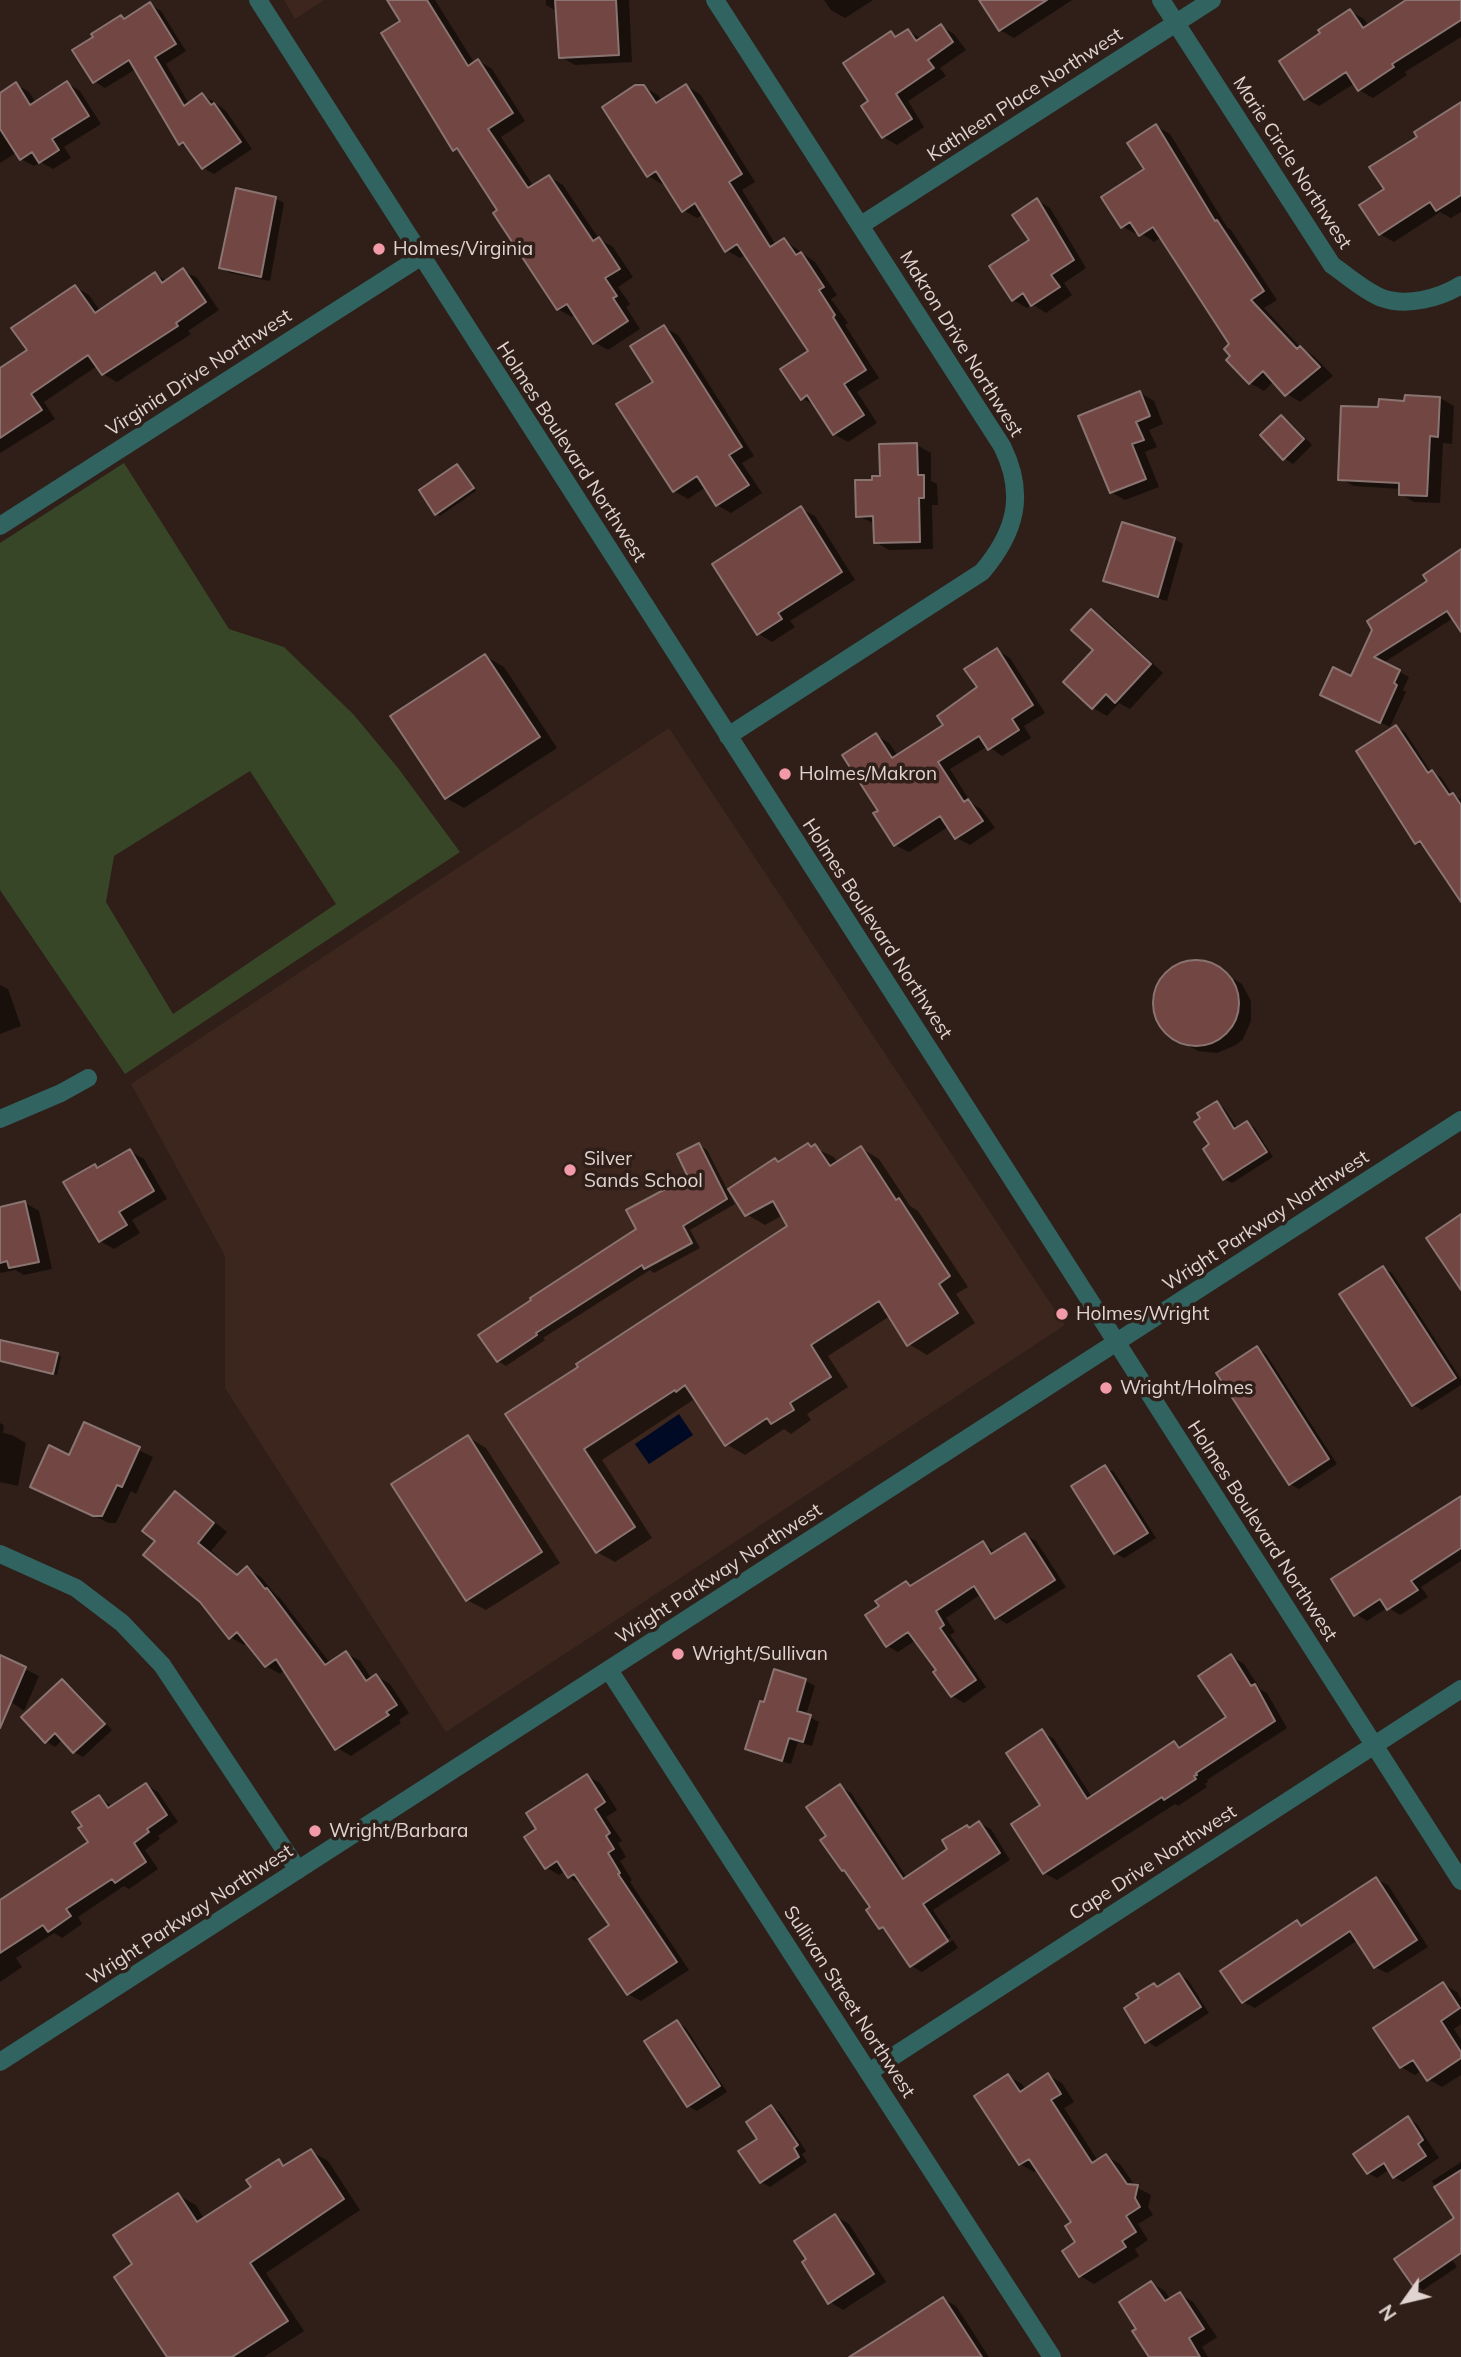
<!DOCTYPE html>
<html>
<head>
<meta charset="utf-8">
<style>
	body { margin:0 }
	#map { position:relative; width:1461px; height:2357px; overflow:hidden; background:#2f1f18; font-family:Mulish,sans-serif }
	canvas { display:block }
	.north { position:absolute; left:1370px; top:2266px; width:70px; height:70px; -webkit-text-stroke:5px #2f1f18; paint-order:stroke; rotate:236deg; font-size:19px; font-weight:700; line-height:28px; text-align:center; color:#e0d4d0 }
	.north::after { content:''; display:block; margin:auto; width:24px; height:32px; background:#e0d4d0; clip-path:polygon(50% 0,100% 100%,50% 72%,0 100%) }
</style>
</head>
<body>
<div id="map">
<canvas width="1461" height="2357"></canvas>
<div class="north">N</div>
</div>
<script>
const ctx = document.querySelector('canvas').getContext('2d');
ctx.lineJoin = 'round';
function paint(path, color) {
  ctx.fillStyle = color;
  ctx.fill(path, 'evenodd');
}
function stroke(path, color, width, dash) {
  ctx.strokeStyle = color;
  ctx.lineWidth = width;
  ctx.lineCap = dash ? 'butt' : 'round';
  ctx.setLineDash(dash || []);
  ctx.stroke(path);
}
function drawText(font, color, halo, rows, align = 'center') {
  ctx.font = font + ' Mulish,sans-serif';
  ctx.lineWidth = 7;
  ctx.setLineDash([]);
  ctx.textBaseline = 'middle';
  ctx.strokeStyle = halo;
  ctx.fillStyle = color;
  for (const [text, x, y, turn = 0] of rows) {
    ctx.save();
    ctx.translate(x, y);
    ctx.rotate((+turn || 0) * Math.PI / 180);
    ctx.textAlign = isNaN(turn) ? turn : align;
    if (halo) ctx.strokeText(text, 0, 0);
    ctx.fillText(text, 0, 0);
    ctx.restore();
  }
}
paint(new Path2D(`
	M284,0h40l-29,19z
	M669,728l396,597 -619,407 -221,-344v-132l-94,-172z`), '#3c261d');
paint(new Path2D(`
	M124,463l105,166 55,18 70,68 44,53 62,84 -335,222 -125,-184v-347zM250,771l86,133 -163,110 -67,-112 8,-46z`), '#384628');
paint(new Path2D(`
	M679,1414l14,21 -44,29 -14,-20z`), '#000a24');
paint(new Path2D(`
	M389,0h46l40,64 4,-3 13,8 33,52 -24,16 33,50 15,-10 14,8 36,54 14,8 20,30 -15,10 12,17 -4,3 14,22 -32,21 -14,-8 -18,-28 -4,3 -14,-8 -95,-155 -8,-5 -52,-127z
	M546,0h83l3,62 -57,3 -14,-8 -3,-45 -12,-7z
	M824,0h49l-28,18 -14,-8z
	M981,0h91l-58,38 -14,-8z
	M1410,0h51v37l-56,35 2,3 -34,23 -14,-8 -4,-7 -36,23 -14,-8 18,-64 27,-23 14,8 5,7z
	M150,4l11,7 25,40 -20,13 23,40 13,-9 12,7 12,9 26,38 -38,25 -11,-6 -12,-18 -11,-6 -44,-75 -31,19 -11,-7 27,-64 4,2z
	M941,26l13,8 12,16 -26,18 6,8 -38,25 16,26 -27,18 -14,-8 -13,-35 21,-69 7,4 10,-6 14,8z
	M67,83l13,8 21,33 -37,23 7,11 -18,11 -12,-7 -7,4 -13,-7 -4,-7 -17,11v-69l16,-10 13,8 7,11z
	M686,86l14,8 55,88 -13,8 34,55 8,-5 31,22 22,33 -6,4 17,24 -3,2 34,53 -22,14 20,31 -29,19 -14,-8 -17,-27 -15,-9 9,-47 -65,-96 -6,3 -14,-8 -22,-36 -7,4 -14,-8 -18,-28 -3,2 -14,-8 -4,-89 14,8 4,6z
	M1461,104v108l-10,6 -11,-6 -46,30 -14,-8 6,-44 34,-53z
	M1156,126l14,8 57,93 4,3 46,70 -13,8 37,40 13,8 19,20 -33,26 -13,-8 -13,-13 -10,10 -14,-8 -17,-27 -1,-12 -70,-107 -8,5 -15,-10 -3,2 -14,-8 24,-56z
	M275,198l9,5 -14,78 -40,-8 -9,-5z
	M1037,200l13,8 36,60 -22,15 8,12 -26,18 -14,-9 -5,4 -14,-8 18,-59z
	M183,270l14,8 22,32 -31,21 3,3 -74,48 -14,-8 -6,-8 -53,36 11,17 -55,34v-83l29,-19 46,-64 14,8 12,17 54,-38 12,7z
	M664,327l14,8 76,121 -12,7 20,30 -31,20 -14,-8 -11,-18 -18,12 -14,-8 -19,-109z
	M1140,393l14,8 9,23 -14,6 8,17 -12,5 14,35 -34,13 -14,-8z
	M1440,398l14,8 -2,38 -9,-1 -3,60 -26,-1 -14,-8v-5l-46,-3 -14,-7 40,-70 26,-6z
	M1282,417l8,5 22,23 -19,19 -9,-6z
	M917,445l14,8v28l6,3 1,21h-6l1,44 -44,1 -14,-8v-18l-17,-8 16,-34 7,-5z
	M457,466l19,25 -36,25 -4,-2z
	M801,509l14,7 40,64 -65,41 5,6 -23,15 -13,-8z
	M1174,539l9,5 -16,57 -53,-16 -9,-5z
	M1461,553v67l-6,-3 -72,46 26,14 -6,13 3,2 -16,35 -58,-28 97,-118z
	M1091,611l14,8 58,54 -33,36 -11,-6 -12,13 -14,-8 2,-58z
	M997,650l13,8 35,55 -21,13 7,12 -29,18 -14,-10 -38,23 21,34 10,6 14,19 -25,17 -13,-7 -8,-12 -40,26 -14,-7 -15,-34 -4,-76 13,8 9,13 47,-30 34,-38z
	M485,656l19,11 53,81 -93,60 -18,-10z
	M1396,727l9,5 26,40 10,5 11,17 9,5v100l-35,-52 -10,-4z
	M1200,962l10,3 32,19 9,17v20l-8,18 -7,6 -19,8 -19,-2 -24,-13 -14,-15 -5,-19 5,-19 12,-15 9,-5z
	M0,985l8,4 13,37 -21,8z
	M1217,1103l7,5 14,21 9,-6 7,4 19,30 -41,26 -7,-4z
	M699,1145l8,5 21,41 47,-31 6,3 27,-18 26,12 4,6 23,-15 18,11 31,47 8,5 50,76 -12,7 19,29 -48,32 -18,-11 -19,-28 -62,40 20,31 -41,27 4,6 -20,14 -7,-5 -39,26 -19,-11 -33,-44 -91,60 50,78 -37,24 -18,-10 -89,-138 282,-187 -7,-12 -18,10 -19,-11 -15,-22 -2,1 6,11 -45,26 10,18 -46,25 -4,-3 -107,68 2,2 -39,26 -8,-5 140,-131 53,-52z
	M130,1151l14,8 23,40 -35,21 8,13 -26,16 -14,-8 -5,-75 5,3z
	M25,1203l14,8 13,58 -28,6 -9,-5 -15,3v-64z
	M1383,1268l9,5 69,106v6l-39,25 -9,-5 -72,-110z
	M0,1342l57,12 4,3 -4,18 -57,-14z
	M1257,1348l9,6 71,110 -38,25 -9,-5z
	M0,1423l4,2 -1,8 9,2 14,8 -8,43 -18,-4z
	M85,1424l68,33 -17,37 -5,-3 -15,32h-7l-77,-36 38,-30z
	M468,1437l18,11 74,115 -74,47 -19,-10z
	M1105,1467l9,5 42,66 -32,20 -9,-5z
	M175,1493l14,8 38,31 -16,19 28,24 8,-6 14,8 14,17 5,4 50,65 16,-10 14,8 12,18 4,-3 14,8 19,29 -10,7 2,3 -50,33 -14,-8 -52,-78 -5,4 -14,-8 -19,-24 -3,3 -14,-8 -73,-96z
	M1461,1498v63l-40,26 7,10 -28,18 -12,-8 -21,14 -11,-7z
	M1025,1535l11,6 30,46 -59,37 -11,-7 -15,-23 -35,24 9,14 -5,3 36,52 -22,16 -12,-7 -13,-26 -23,-30 -18,12 -11,-6 19,-63 6,3 71,-43 13,10z
	M0,1654l6,3 -1,2 34,17 -15,35 -24,-17z
	M1231,1656l13,8 16,25 7,4 20,35 -80,52 1,2 -3,2 2,3 -29,19 -3,-2 -118,76 -13,-7 -2,-141 12,7 38,58 82,-54 9,5 45,-30z
	M775,1672l31,9 9,5 -9,29 13,7 -7,24 -14,-4 -7,22 -35,-10 -9,-5 18,-45z
	M62,1681l9,5 41,44 -29,27 -9,-5 -11,-13 -8,8 -9,-6z
	M587,1776l13,7 17,27 -11,7 16,24 -4,2 8,14 -6,4 12,19 -2,2 59,88 -48,31 -13,-7 -17,-68 -29,-41 -13,-8 -4,-6 -6,4 -13,-8 -8,-37z
	M146,1785l12,7 20,30 -20,14 2,3 -15,11 13,19 -29,20 -5,-3 -46,31 4,7 -20,14 -8,-5 -38,25 6,9 -22,15v-80l90,-59 9,-46 14,10z
	M840,1786l11,7 56,85 43,-29 17,-22 4,2 8,-6 12,6 19,31 -77,50 18,27 -38,25v5l40,-27 5,8 -36,24 -11,-6 -21,-32 -10,-6 -8,-20 -23,-34 -6,-4 -15,-34z
	M1376,1879l12,6 40,62 -41,26 -12,-6 -17,-27 -103,68 -12,-6 54,-80 7,4z
	M1179,1975l9,5 21,33 -53,34 -9,-6 -6,-42 13,-14 5,3z
	M1443,1984l14,8 4,7v25l-7,5 7,11v35l-19,12 -14,-8 -6,-9 -7,5 -14,-8z
	M677,2022l9,6 41,64 -30,19 -9,-5z
	M1048,2075l14,8 12,19 -10,6 34,53 8,-5 14,8 16,23 15,8 -3,12 5,8 -15,9 10,16 -13,9 4,7 -45,28 -14,-8 -16,-25 14,-8 -5,-20 -35,-54 -4,3 -14,-8 -12,-88 14,8 4,6z
	M771,2107l9,5 26,39 -4,3 5,8 -37,25 -9,-5 -1,-43z
	M1408,2118l9,6 22,34 -36,24 -9,-5 -4,-8 -13,9 -9,-5z
	M311,2151l17,10 32,49 -94,63 38,58 -40,26h-95l-34,-92 43,-70 18,10 8,14 49,-31 26,-27 8,5z
	M1461,2162v63l-29,-44z
	M835,2216l14,8 37,58 -43,28 -13,-8z
	M1439,2241l18,26 -34,23 -9,-5z
	M1151,2283l14,8 6,9 9,-6 13,8 24,35 -15,10 6,10h-51l-19,-28z
	M943,2299l13,7 33,51h-136z`), '#0007');
const building = new Path2D(`
	M387,0h40l41,66 10,-7 35,54 -25,16 40,59 21,-13 44,66 6,-4 21,32 -15,9 12,18 -4,2 15,23 -35,23 -26,-40 -10,6 -64,-97 4,-3 -40,-62 -4,3 -72,-118 19,-12z
	M555,0h61l3,55 -60,3z
	M979,0h68l-48,31z
	M1406,0h55v20l-69,44 2,3 -36,24 -12,-19 -42,28 -25,-39 41,-28 -2,-3 32,-21 13,19z
	M150,2l26,42 -21,13 29,49 18,-13 9,12 3,-2 27,39 -39,27 -19,-27 -4,3 -50,-85 -36,23 -21,-33 21,-13 -2,-3 30,-19 3,4z
	M941,24l12,18 -25,18 6,8 -38,26 16,25 -30,19 -21,-32 7,-5 -25,-38 48,-32 4,6 13,-8 8,12z
	M67,81l22,35 -37,23 7,11 -20,13 -7,-11 -12,8 -20,-31v-36l16,-11 14,23z
	M686,84l56,90 -13,8 41,65 14,-9 12,17 5,-3 23,35 -5,3 16,25 -2,2 33,53 -22,14 20,31 -31,20 -26,-40 -6,5 -21,-31 28,-18 -71,-107 -12,8 -30,-49 -13,9 -26,-41 -9,6 -45,-70 33,-22h9l12,18z
	M1461,102v93l-25,16 -6,-9 -51,33 -20,-30 25,-16 -15,-22 48,-30 -3,-5z
	M1156,124l59,97 2,-1 47,71 -13,9 46,49 3,-3 20,21 -35,29 -22,-25 -14,13 -23,-24 4,-4 -6,-7 5,-5 -76,-117 -14,9 -9,-14 -9,6 -20,-31 43,-28 -17,-26z
	M236,188l40,9 -15,80 -42,-9z
	M1037,198l37,62 -23,15 9,12 -29,19 -8,-13 -11,8 -23,-35 40,-26 -17,-25z
	M183,268l23,34 -30,21 2,3 -76,49 -14,-20 -57,39 11,16 -42,28v-70l27,-18 -16,-22 64,-43 20,28 60,-41 7,11z
	M664,325l78,122 -13,8 20,30 -33,21 -19,-30 -24,16 -57,-88 37,-22 -23,-36z
	M1140,391l10,25 -14,6 8,18 -12,4 14,35 -36,14 -32,-77z
	M1405,395l35,2 -2,40 -8,-1 -3,60 -28,-1v-12l-61,-3 3,-74 37,1 1,-8 25,2z
	M1281,415l23,24 -21,21 -23,-25z
	M917,443l1,32h6v23h-5l1,44 -46,1 -1,-27 -17,1 -1,-37h17v-4h8l-1,-32z
	M457,464l17,24 -39,27 -16,-25z
	M801,506l41,66 -64,41 4,6 -25,16 -45,-71z
	M1122,522l53,16 -17,59 -55,-16z
	M1461,549v83l-14,-21 -73,46 26,13 -6,13 3,2 -17,38 -60,-28 13,-28 18,9 21,-46 -5,-9 60,-40 -4,-6z
	M1091,609l60,55 -36,39 -9,-9 -14,15 -29,-27 30,-32 -22,-20z
	M997,648l36,57 -21,14 7,11 -31,20 -9,-14 -41,26 26,40 4,-3 15,22 -28,18 -15,-23 -46,30 -21,-33 5,-2 -36,-56 34,-22 16,25 51,-33 -6,-9 40,-29 -13,-18z
	M485,654l55,83 -95,62 -55,-83z
	M1396,725l32,48 4,-3 17,25 4,-2 8,12v97l-41,-61 -5,3 -59,-93z
	M1153 1003a43 43 0 1 1 86 0a43 43 0 1 1-86 0Z
	M1217,1101l17,28 13,-8 20,31 -44,28 -20,-31 6,-5 -15,-22 6,-4 -3,-5z
	M699,1143l28,56 -44,27 9,17 -48,26 -2,-4 -106,68 1,2 -40,27 -19,-27 53,-35 -1,-2 106,-69 -10,-19 62,-33 -11,-23z
	M808,1143l3,4 4,-3 15,22 31,-20 35,54 3,-2 51,78 -11,8 19,29 -51,33 -28,-45 -68,44 20,32 -41,26 4,7 -23,14 -4,-6 -42,28 -40,-61 -9,7 -1,-2 -91,59 51,78 -39,26 -91,-139 73,-47 -2,-3 211,-138 -14,-25 -28,15 -17,-27 47,-31 3,4z
	M130,1149l24,42 -35,21 8,13 -28,17 -36,-60 32,-18 2,4z
	M25,1201l14,61 -30,6 -2,-7 -7,2v-56z
	M1461,1214v76l-35,-52z
	M1383,1266l73,112 -44,28 -73,-112z
	M0,1340l58,13 -5,21 -53,-13z
	M1257,1346l72,113 -40,26 -73,-112z
	M84,1422l56,25 -18,40 -5,-2 -15,31h-9l-63,-29 19,-42 20,10z
	M468,1435l74,117 -76,49 -75,-117z
	M1105,1465l43,68 -34,21 -43,-68z
	M175,1491l39,32 -16,20 39,32 10,-9 18,23 2,-1 58,77 21,-14 20,30 10,-7 21,31 -11,7 3,3 -54,35 -59,-91 -11,8 -28,-35 -8,7 -29,-37 -57,-47 12,-14 -13,-10z
	M1461,1496v52l-50,33 7,9 -31,20 -7,-11 -26,17 -23,-37z
	M1025,1533l30,47 -60,39 -21,-33 -38,25 8,14 -4,3 36,52 -25,17 -18,-25 3,-2 -28,-38 -22,15 -21,-32 14,-9 -4,-5 31,-20 4,5 73,-45 8,13z
	M1231,1654l20,32 4,-2 20,37 -79,52 1,2 -3,1 2,3 -32,21 -2,-3 -119,77 -32,-50 29,-19 -34,-52 36,-24 45,70 87,-58 5,7 47,-31 -28,-41z
	M0,1655l26,12 -26,61z
	M774,1669l32,10 -9,32 14,4 -8,27 -14,-4 -7,23 -37,-12 15,-48 4,1z
	M62,1679l43,45 -32,29 -18,-20 -10,10 -24,-26z
	M587,1774l18,28 -10,7 15,24 -4,3 8,13 -6,4 12,20 -2,1 59,88 -50,33 -38,-56 20,-14 -35,-51 -6,4 -11,-17 -12,8 -21,-32 12,-8 -10,-16z
	M146,1783l21,32 -20,14 2,3 -15,11 12,19 -31,21 -3,-4 -46,30 5,7 -23,16 -5,-7 -43,28v-53l88,-58 -10,-14 4,-2 -10,-14 27,-17 9,13z
	M840,1784l63,95 44,-30 -5,-9 25,-15 2,3 10,-7 21,32 -77,51 25,37 -38,26 -27,-40 -4,2 -13,-19 4,-3 -26,-37 -2,1 -22,-31 6,-4 -20,-29z
	M1376,1877l41,63 -43,28 -24,-37 -108,72 -22,-32 77,-51 4,6z
	M1179,1973l22,34 -56,36 -21,-35 15,-10 -3,-4 18,-11 3,4z
	M1443,1982l17,26 -19,13 20,31v6l-34,23 -14,-21 -13,8 -27,-40z
	M677,2020l43,66 -33,21 -43,-66z
	M1048,2073l13,21 -10,6 41,63 14,-9 21,30 11,1 -3,13 5,9 -14,9 10,16 -14,9 4,6 -47,30 -17,-26 13,-9 -10,-16 6,-4 -42,-63 -10,6 -45,-69 34,-22 12,18z
	M771,2105l27,40 -4,3 5,9 -39,26 -22,-32 19,-12 -11,-17z
	M1408,2116l15,24 -5,4 8,12 -33,22 -9,-15 -17,11 -14,-20z
	M311,2149l33,50 -94,64 38,58 -56,36h-65l-53,-80 18,-13 -19,-29 65,-42 19,29 54,-35 -5,-7 33,-21 4,7z
	M1461,2170v83l-48,33 -19,-27 60,-41 -20,-31z
	M835,2214l39,60 -46,30 -26,-42 4,-3 -12,-18z
	M1151,2281l14,20 15,-9 24,37 -15,9 11,19h-51l-17,-26 4,-2 -17,-27z
	M943,2297l39,60h-133l38,-24z`);
paint(building, '#724642');
stroke(building, '#8a7471', 2);
stroke(new Path2D(`
	M715,0l287,446c24,48 14,86 -20,126l-254,164
	M1161,0l171,265c16,11 32,26 50,33 25,9 58,0 79,-13
	M861,225l351,-225
	M0,526l422,-270
	M0,1119l61,-26 27,-15
	M0,1554l76,34 46,35 40,42 136,205
	M609,1670l443,687
	M869,2072l592,-383`), '#316361', 18);
stroke(new Path2D(`
	M258,0l1203,1881
	M0,2062l1461,-942`), '#316361', 18);
for (const [x, y, r, color] of [
	[379,249,7,"#f39aa8"],
	[785,774,7,"#f39aa8"],
	[570,1170,7,"#f39aa8"],
	[1062,1314,7,"#f39aa8"],
	[1106,1388,7,"#f39aa8"],
	[678,1654,7,"#f39aa8"],
	[315,1831,7,"#f39aa8"]
]) {
  const dot = new Path2D();
  dot.arc(x, y, r, 0, 2 * Math.PI);
  ctx.fillStyle = color;
  ctx.fill(dot);
  stroke(dot, '#2f1f18', 2.5);
}
drawText('19px', '#e0d4d0', '#2f1f18', [
	["Kathleen Place Northwest",1025,95,-33],
	["Marie Circle Northwest",1292,163,57],
	["Makron Drive Northwest",961,344,58],
	["Virginia Drive Northwest",199,373,-33],
	["Holmes Boulevard Northwest",571,452,57],
	["Holmes Boulevard Northwest",877,929,57],
	["Wright Parkway Northwest",1266,1221,-33],
	["Holmes Boulevard Northwest",1262,1531,57],
	["Wright Parkway Northwest",719,1574,-33],
	["Cape Drive Northwest",1153,1863,-33],
	["Wright Parkway Northwest",190,1915,-33],
	["Sullivan Street Northwest",849,2002,57]
]);
drawText('19px', '#e0d4d0', '#2f1f18', [
	["Holmes/Virginia",393,249],
	["Holmes/Makron",799,774],
	["Silver",584,1159],
	["Sands School",584,1181],
	["Holmes/Wright",1076,1314],
	["Wright/Holmes",1120,1388],
	["Wright/Sullivan",692,1654],
	["Wright/Barbara",329,1831]
], 'left');
</script>
</body>
</html>
